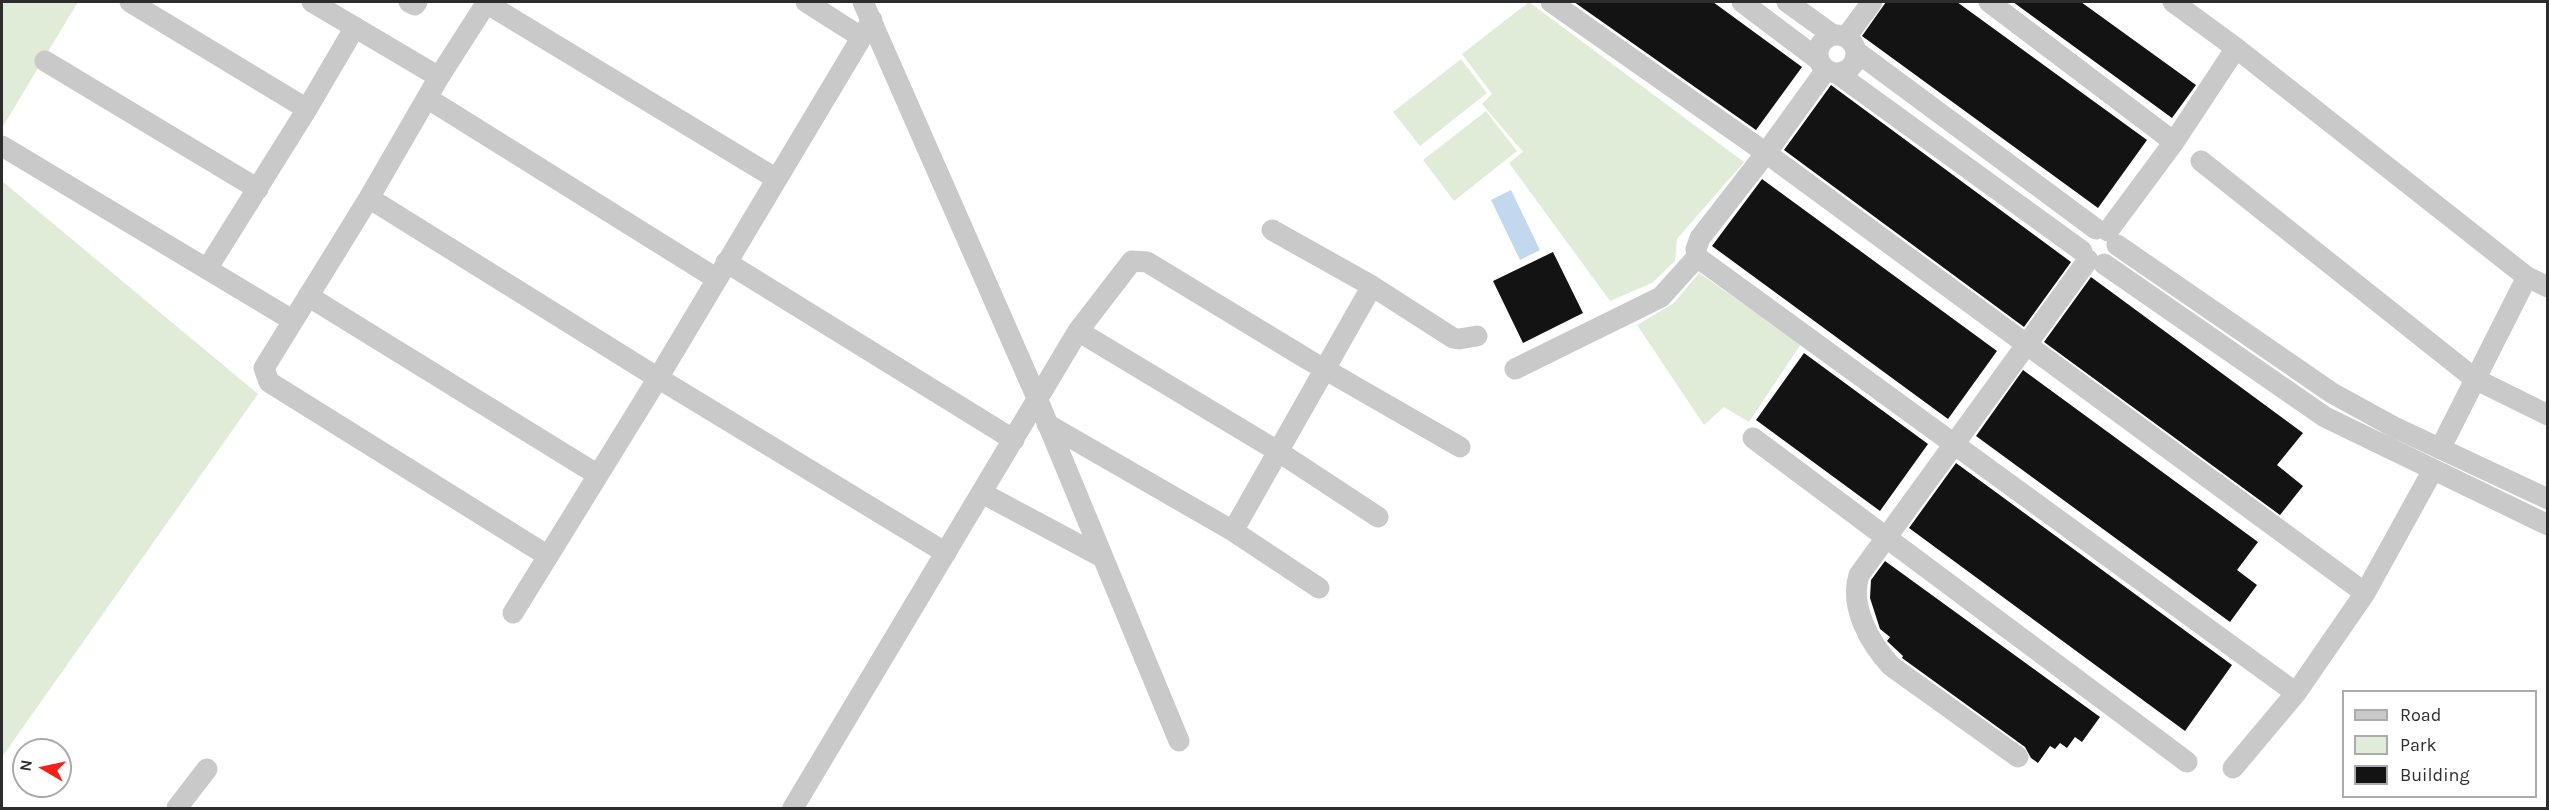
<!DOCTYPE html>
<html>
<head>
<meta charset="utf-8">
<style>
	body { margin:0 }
	#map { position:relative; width:2549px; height:810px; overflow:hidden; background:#fff; font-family:Karla,sans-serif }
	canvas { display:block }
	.frame { position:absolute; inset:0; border:3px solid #2c2c2c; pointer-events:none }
	.legend { position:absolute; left:2342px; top:690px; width:195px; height:108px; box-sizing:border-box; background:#fff; border:2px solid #ababab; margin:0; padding:8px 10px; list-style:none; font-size:18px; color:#2c2c2c }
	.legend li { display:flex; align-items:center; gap:12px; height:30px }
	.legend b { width:30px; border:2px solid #ababab }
	.north { position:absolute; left:12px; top:738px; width:60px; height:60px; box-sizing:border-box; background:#fff; border:2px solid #ababab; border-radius:50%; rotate:279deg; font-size:16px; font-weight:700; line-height:24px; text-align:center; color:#2c2c2c }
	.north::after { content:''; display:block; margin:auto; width:21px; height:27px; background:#f61f1b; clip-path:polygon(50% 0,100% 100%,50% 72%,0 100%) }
</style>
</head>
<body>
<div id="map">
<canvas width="2549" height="810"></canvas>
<div class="frame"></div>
<ul class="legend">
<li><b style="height:8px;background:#c9c9c9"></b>Road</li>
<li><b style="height:16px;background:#e0ecd7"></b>Park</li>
<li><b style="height:16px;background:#131313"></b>Building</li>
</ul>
<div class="north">N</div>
</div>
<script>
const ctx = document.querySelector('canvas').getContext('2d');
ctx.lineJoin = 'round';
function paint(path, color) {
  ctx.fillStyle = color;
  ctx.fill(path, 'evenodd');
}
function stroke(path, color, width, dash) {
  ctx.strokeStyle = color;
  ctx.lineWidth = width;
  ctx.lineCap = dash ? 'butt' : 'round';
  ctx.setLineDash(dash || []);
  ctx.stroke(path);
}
paint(new Path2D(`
	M2,2h76l-76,126z
	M1529,2l215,160 -67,77 -2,22 -23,22 -42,18 -101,-138 14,-11 -41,-48 10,-10 -30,-40z
	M1461,59l26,34 -67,53 -27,-34z
	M1486,111l31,40 -63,50 -31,-41z
	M2,181l256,213 -256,363z
	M1699,273l102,71 -52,78 -25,-15 -20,18 -67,-100 37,-22z`), '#e0ecd7');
paint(new Path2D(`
	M1511,190l29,60 -20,10 -29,-60z`), '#c1d8ee');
paint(new Path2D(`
	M1574,2h139l89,65 -46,63z
	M1886,2h71l190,138 -49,68 -236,-172z
	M2013,2h68l115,83 -24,33z
	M1831,85l240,177 -47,65 -240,-177z
	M1762,179l235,172 -49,68 -236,-173z
	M1553,252l30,61 -60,30 -30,-62z
	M2091,277l212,156 -26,32 26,21 -23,29 -236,-173z
	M1804,353l124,91 -48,67 -124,-91z
	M2023,370l235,172 -21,28 20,15 -27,37 -254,-186z
	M1956,463l276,202 -47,66 -276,-203z
	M1885,561l215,156 -18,25 -7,-5 -8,11 -7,-5 -5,6 -5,-3 -12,17 -7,-5 -6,-11 -123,-89 1,-2 -16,-15 3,-4 -10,-8 -10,-31 1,-18z`), '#131313');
stroke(new Path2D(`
	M130,2l177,107
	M312,2l127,75
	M409,2l6,3 2,-3
	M487,2l-48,75 -70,121 -105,170 5,14 279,174
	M806,2l55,35
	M863,2l174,396 142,343
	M1551,2l215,151 599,440
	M1742,2l77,58
	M1787,2l46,33
	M1989,2l185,140 -66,89
	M2173,2l63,46 291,229 21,10
	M486,3l289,175
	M1818 54a19 19 0 1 1 38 0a19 19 0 1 1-38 0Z
	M1846,37l26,-35
	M1857,52l239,177
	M45,61l213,128
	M1826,70l-60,83 -66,85 -4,11 1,8 599,436
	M1838,74l244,177
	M427,98l290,181
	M2174,142l62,-94
	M2,146l290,174
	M2201,161l274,218 73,36
	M369,198l289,180 288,175
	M1272,230l100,56 81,52 6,1 18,-3
	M2117,245l215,148 62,34 154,72
	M726,262l288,178
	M2104,264l221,153 223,108
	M207,269l100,-160 48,-82
	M308,296l290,179
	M1078,331l201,121 99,65
	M1515,369l146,-72 36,-40
	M1047,424l186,107 86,57
	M1753,438l434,324
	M2440,449l87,-172
	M982,493l120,64
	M1233,531l139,-245
	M513,613l145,-235 214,-358
	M2018,757l-127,-91c-21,-23 -42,-59 -32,-91l229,-315
	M2233,768l63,-75 69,-100 68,-123
	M177,808l30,-39
	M793,808l285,-477 54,-70 15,1 160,97 153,88`), '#c9c9c9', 21);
</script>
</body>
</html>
